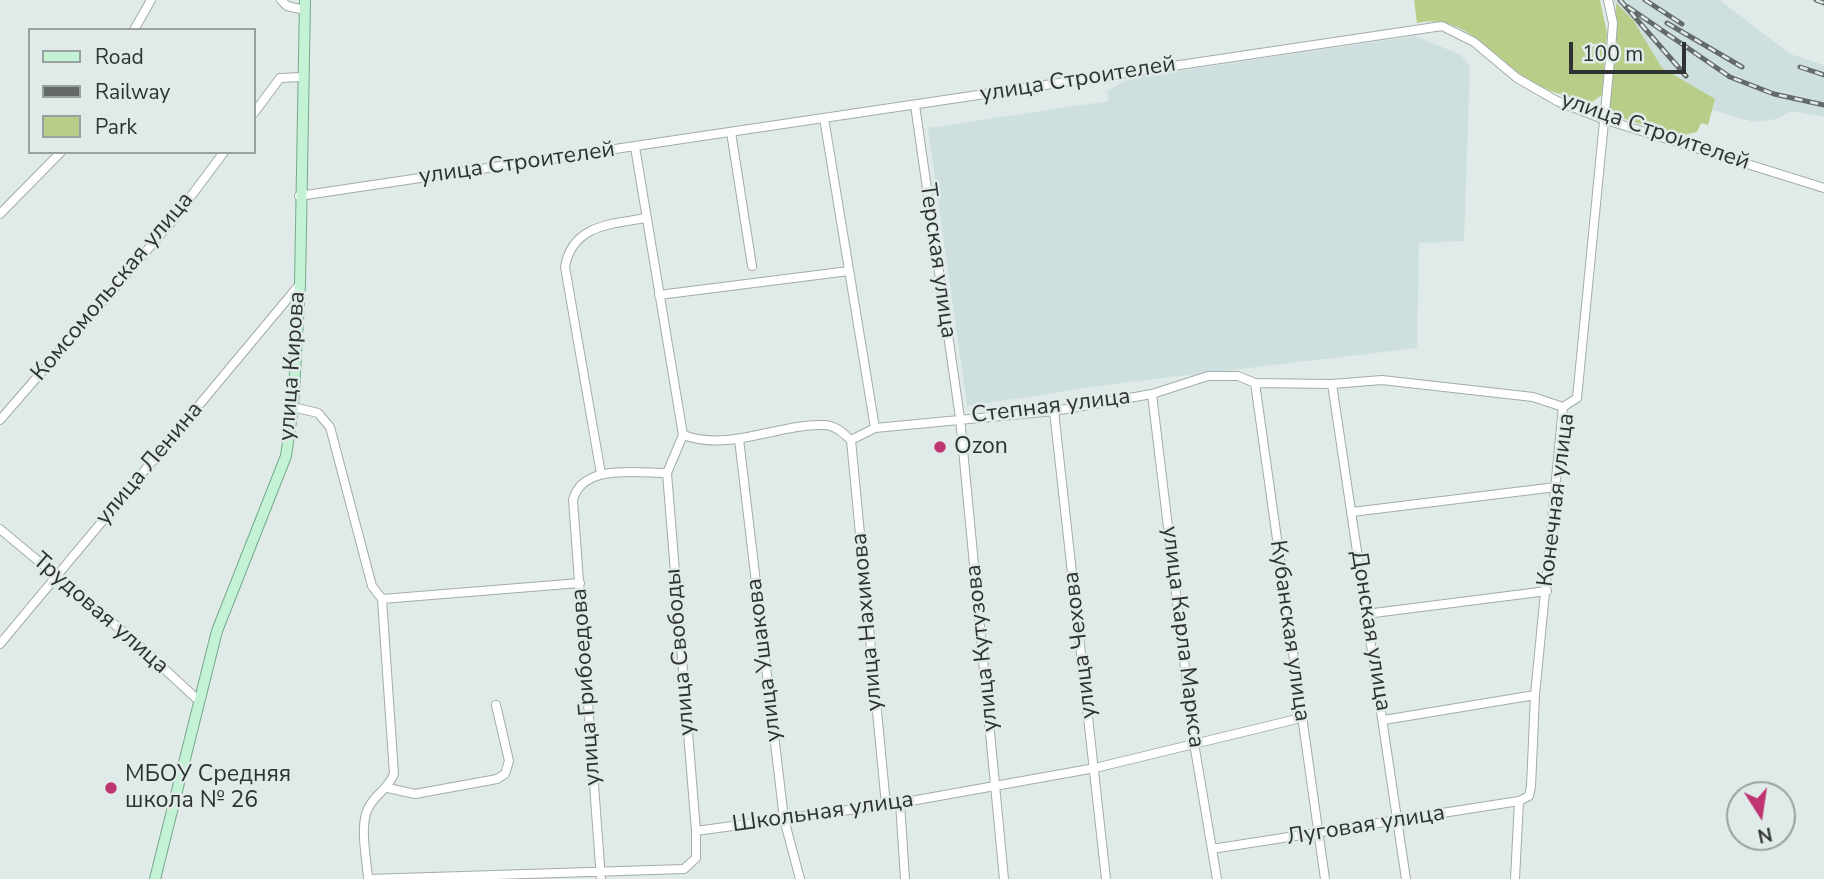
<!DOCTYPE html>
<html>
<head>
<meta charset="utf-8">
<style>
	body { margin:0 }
	#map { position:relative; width:1824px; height:879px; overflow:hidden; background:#e0eae9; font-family:"Nunito Sans",sans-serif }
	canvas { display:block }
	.legend { position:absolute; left:28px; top:28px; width:228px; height:126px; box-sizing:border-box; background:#e0eae9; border:2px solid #99a0a0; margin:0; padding:9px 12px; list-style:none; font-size:21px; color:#2e3232 }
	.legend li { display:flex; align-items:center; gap:14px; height:35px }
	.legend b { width:35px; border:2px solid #99a0a0 }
	.north { position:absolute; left:1726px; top:781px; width:70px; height:70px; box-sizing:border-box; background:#e0eae9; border:2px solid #99a0a0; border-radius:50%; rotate:168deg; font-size:19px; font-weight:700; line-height:28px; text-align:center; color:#2e3232 }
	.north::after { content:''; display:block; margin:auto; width:24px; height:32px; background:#be3571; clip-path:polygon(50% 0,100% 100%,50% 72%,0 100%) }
	.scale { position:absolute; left:1569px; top:42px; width:117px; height:32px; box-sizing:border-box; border:4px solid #2e3232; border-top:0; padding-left:9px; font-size:21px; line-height:24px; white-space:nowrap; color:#2e3232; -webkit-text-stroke:5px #e0eae9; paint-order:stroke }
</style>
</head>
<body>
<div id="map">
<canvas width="1824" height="879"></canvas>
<ul class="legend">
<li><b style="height:9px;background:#c4f2d5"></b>Road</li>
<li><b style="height:9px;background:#646a69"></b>Railway</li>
<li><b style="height:19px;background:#b8ce88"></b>Park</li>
</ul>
<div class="north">N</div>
<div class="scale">100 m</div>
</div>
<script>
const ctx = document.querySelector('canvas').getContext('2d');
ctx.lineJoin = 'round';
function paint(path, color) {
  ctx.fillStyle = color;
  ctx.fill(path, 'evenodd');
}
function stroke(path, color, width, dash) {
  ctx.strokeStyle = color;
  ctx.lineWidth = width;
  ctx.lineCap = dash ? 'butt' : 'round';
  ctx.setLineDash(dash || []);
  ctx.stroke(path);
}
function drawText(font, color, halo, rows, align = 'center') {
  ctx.font = font + ' "Nunito Sans",sans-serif';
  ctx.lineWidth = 5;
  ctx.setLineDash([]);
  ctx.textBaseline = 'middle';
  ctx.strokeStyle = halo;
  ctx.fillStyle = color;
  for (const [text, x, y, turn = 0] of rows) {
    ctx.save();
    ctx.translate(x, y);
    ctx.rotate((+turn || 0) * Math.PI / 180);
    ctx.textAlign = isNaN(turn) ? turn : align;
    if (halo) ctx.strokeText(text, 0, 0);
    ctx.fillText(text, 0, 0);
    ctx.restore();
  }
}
paint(new Path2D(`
	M1612,0h108l70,54 34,11v52l-32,-6 -16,8 -22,3 -42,-12 2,-11 -53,-31 -28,-48z
	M1415,36l46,19 9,12 -6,174 -45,2 -2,105 -304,36 -146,22 -39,-278 181,-27 -2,-10 24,-13z`), '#cddfde');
paint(new Path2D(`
	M1414,0h186l7,33 -5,62 -10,7c-21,-4 -43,-10 -62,-21 -37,-23 -64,-68 -113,-58z
	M1616,3l17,17 29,48 53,31 -7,26 -7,-2 -4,9 -18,4 -70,-22z`), '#b8ce88');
const minor = new Path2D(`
	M281,0l6,6 18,4
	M134,30l17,-30
	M915,105l45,313 44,461
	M254,113l26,-35 22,-1
	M824,118l51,310
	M731,132l21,134
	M635,147l48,288
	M299,196l1143,-170 32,16 43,36 40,23 46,18 221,69
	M0,214l61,-62
	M659,295l190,-24
	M1255,383l70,496
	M1332,384l74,495
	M1152,394l42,349 23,136
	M293,407l25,6 12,14 42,159 10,13 12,175c-7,16 -16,18 -24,31 -12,17 -3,54 -2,74
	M1054,411l52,468
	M0,420l174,-201 50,-67
	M739,439l45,380 16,60
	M851,440l35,365
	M667,473l29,358
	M601,474l-36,-207c7,-42 46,-43 81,-49
	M1352,512l204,-25
	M0,529l132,110 67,62
	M382,599l198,-16
	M1366,614l181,-23
	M0,644l300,-360
	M1384,720l151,-25
	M388,788l27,6 82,-15 8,-5 4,-13 -13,-56
	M900,803l5,76
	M1212,849l307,-48
	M368,879l316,-10 12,-11v-27l204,-28 195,-35 206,-50
	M601,879l-28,-379c9,-37 65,-27 94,-27l16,-38c47,17 93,-11 140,-10 12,0 19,7 28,15l24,-12 179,-17 98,-17 56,-18h30l17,7 77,1 50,-4 151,17 30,10
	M1515,879l4,-78 10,-5 2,-9 4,-92 28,-288 14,-9 34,-348 2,-27 -5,-23`);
const major = new Path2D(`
	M155,879l62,-248 69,-175 7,-49 7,-123 5,-284`);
stroke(minor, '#a2acab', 10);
stroke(major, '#76a98a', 12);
stroke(minor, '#fff', 8);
stroke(major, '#c4f2d5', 10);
const rail = new Path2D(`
	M1620,0l66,76
	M1645,0l37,24
	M1816,0l8,3
	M1628,7l102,70 44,17 50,11
	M1667,23l75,44
	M1800,67l24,8`);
stroke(rail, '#646a69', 5);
stroke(rail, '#e0eae9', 2.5, [8]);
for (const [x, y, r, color] of [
	[940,447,7,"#be3571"],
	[111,788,7,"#be3571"]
]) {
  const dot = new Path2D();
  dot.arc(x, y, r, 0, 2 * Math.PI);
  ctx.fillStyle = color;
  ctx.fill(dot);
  stroke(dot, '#e0eae9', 2.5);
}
drawText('23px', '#2e3232', '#e0eae9', [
	["улица Строителей",1078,80,-9],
	["улица Строителей",1655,132,19],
	["улица Строителей",517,164,-8],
	["Терская улица",937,261,82],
	["Комсомольская улица",113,287,-50],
	["улица Кирова",293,366,-86],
	["Степная улица",1051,407,-7],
	["улица Ленина",150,464,-50],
	["Конечная улица",1557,500,-83],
	["Трудовая улица",100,614,41],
	["улица Нахимова",868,622,-95],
	["Кубанская улица",1289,631,82],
	["Донская улица",1370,631,81],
	["улица Карла Маркса",1182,637,83],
	["улица Чехова",1081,645,-97],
	["улица Кутузова",983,648,-96],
	["улица Свободы",681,652,-95],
	["улица Ушакова",765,660,-97],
	["улица Грибоедова",587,687,-94],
	["Школьная улица",823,813,-8],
	["Луговая улица",1366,826,-9]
]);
drawText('23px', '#2e3232', '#e0eae9', [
	["Ozon",954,447],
	["МБОУ Средняя",125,775],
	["школа № 26",125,801]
], 'left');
</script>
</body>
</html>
